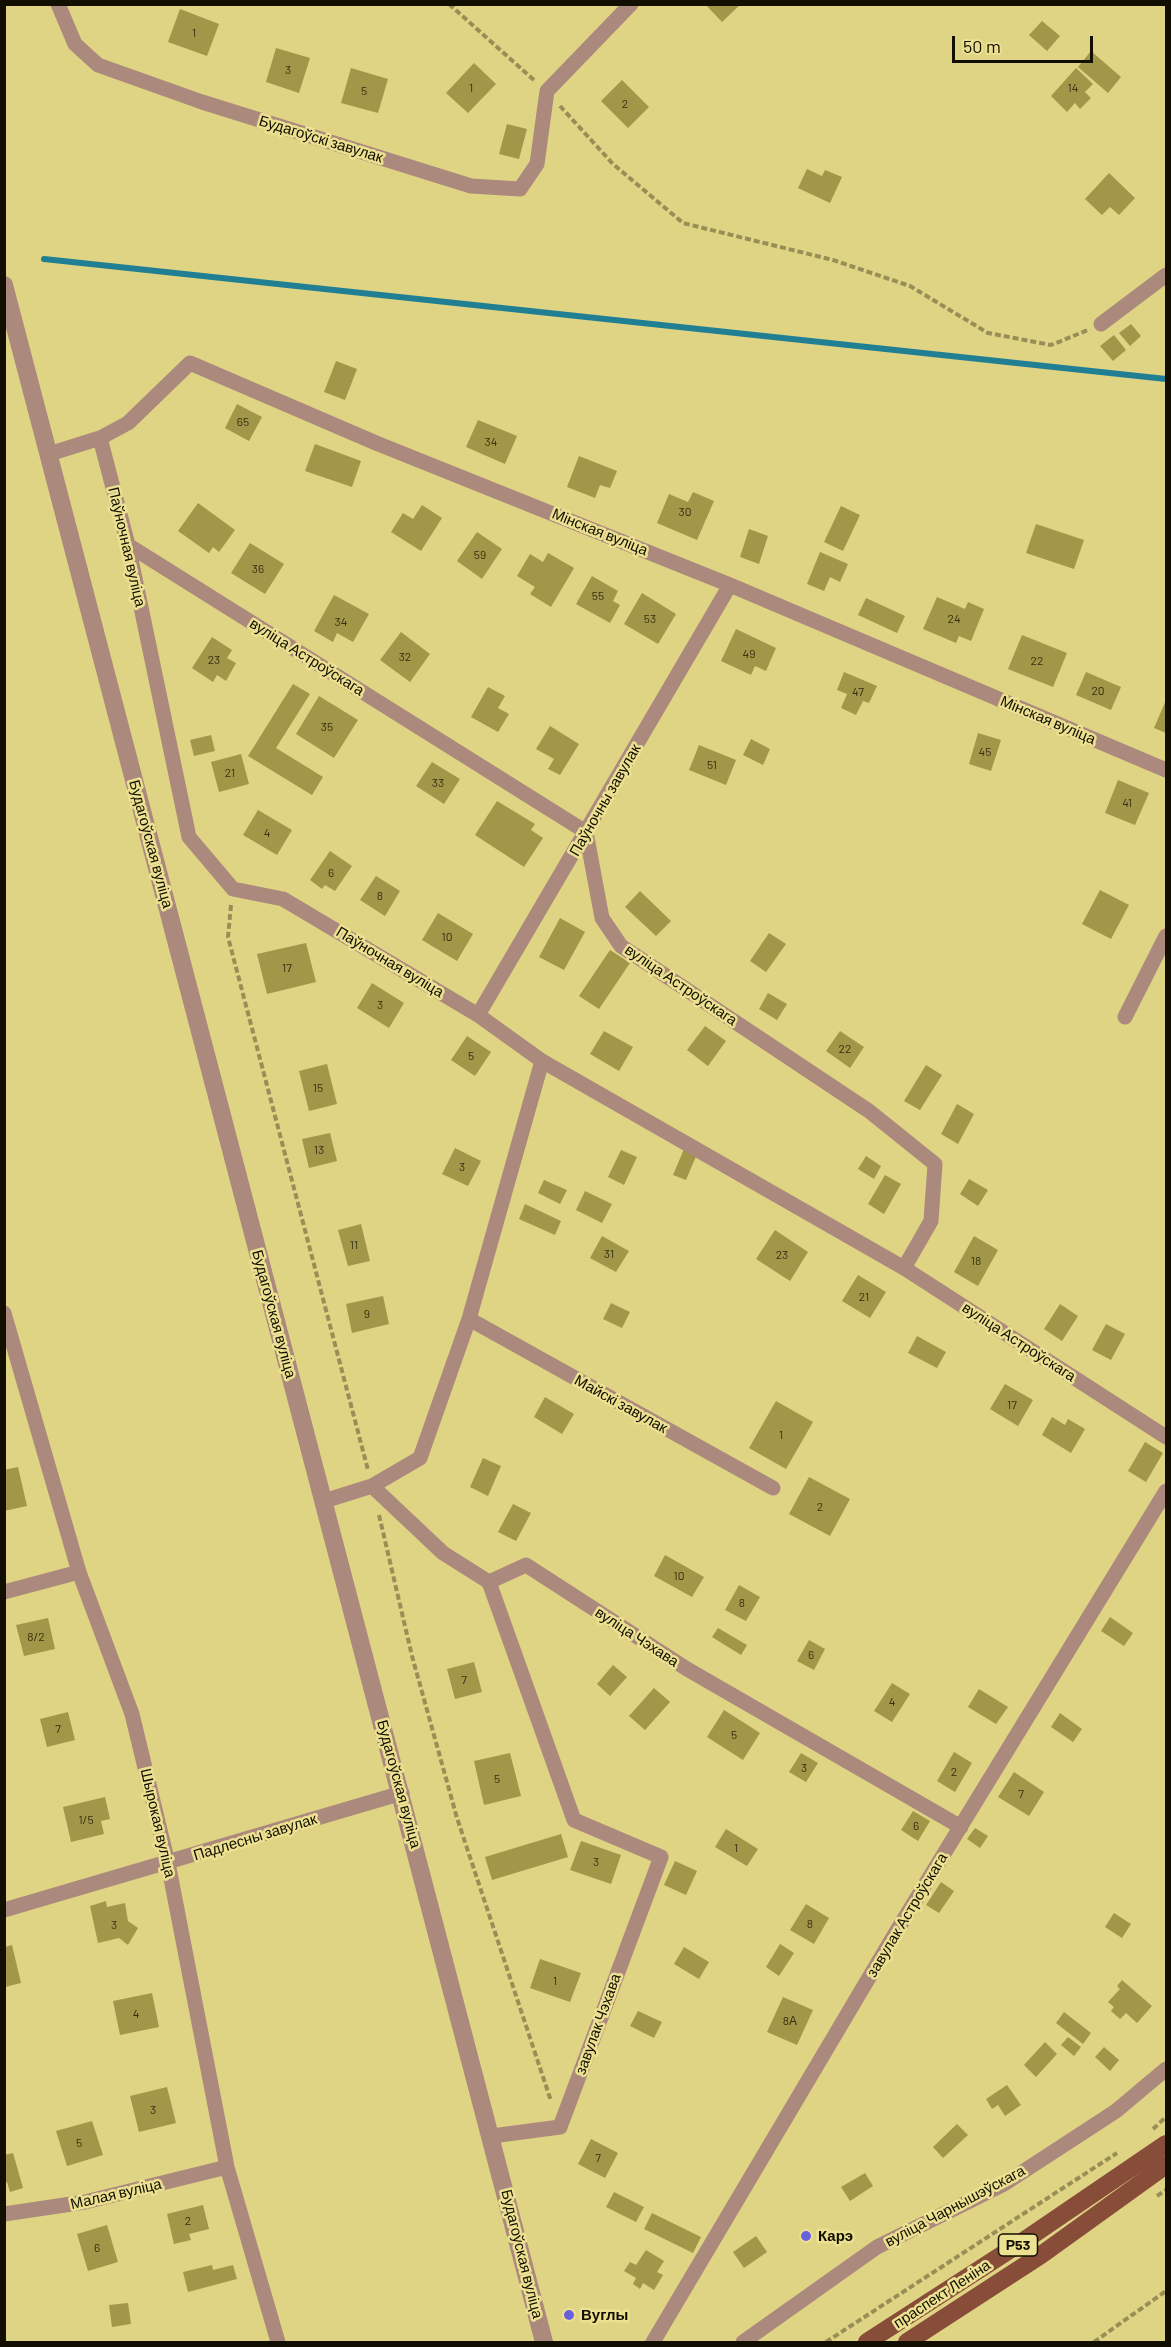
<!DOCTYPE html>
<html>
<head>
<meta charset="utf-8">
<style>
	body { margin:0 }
	#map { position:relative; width:1171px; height:2347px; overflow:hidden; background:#dfd384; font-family:Barlow,sans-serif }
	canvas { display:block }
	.frame { position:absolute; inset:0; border:6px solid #120e00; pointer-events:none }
	.scale { position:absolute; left:952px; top:36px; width:141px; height:27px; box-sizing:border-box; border:3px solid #120e00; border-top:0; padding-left:8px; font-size:18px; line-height:21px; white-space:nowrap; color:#120e00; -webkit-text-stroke:4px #ece091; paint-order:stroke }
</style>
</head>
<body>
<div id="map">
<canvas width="1171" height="2347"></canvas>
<div class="frame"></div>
<div class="scale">50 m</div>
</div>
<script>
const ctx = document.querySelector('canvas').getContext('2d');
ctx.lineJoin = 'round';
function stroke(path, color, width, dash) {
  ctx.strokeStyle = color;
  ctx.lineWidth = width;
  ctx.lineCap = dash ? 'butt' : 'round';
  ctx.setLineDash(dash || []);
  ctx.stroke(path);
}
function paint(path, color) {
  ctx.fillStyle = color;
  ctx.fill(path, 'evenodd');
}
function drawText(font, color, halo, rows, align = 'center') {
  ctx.font = font + ' Barlow,sans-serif';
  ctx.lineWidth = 5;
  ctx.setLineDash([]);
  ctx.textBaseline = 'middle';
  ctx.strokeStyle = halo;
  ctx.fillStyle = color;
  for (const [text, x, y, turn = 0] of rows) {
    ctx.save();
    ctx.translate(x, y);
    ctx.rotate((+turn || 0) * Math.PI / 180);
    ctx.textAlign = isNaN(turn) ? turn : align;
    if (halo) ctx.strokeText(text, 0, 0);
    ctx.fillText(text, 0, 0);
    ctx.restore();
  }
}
stroke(new Path2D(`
	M44,259l1122,120`), '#217f93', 6);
paint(new Path2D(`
	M705,4h36l-19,18z
	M180,9l39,15 -12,32 -39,-14z
	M1042,21l18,15 -13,15 -18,-16z
	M276,48l34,10 -11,35 -33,-11z
	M1091,51l30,26 -13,16 -30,-26z
	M474,63l22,21 -28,29 -22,-20z
	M351,68l37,11 -10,34 -37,-10z
	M1076,68l17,16 -8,8 6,6 -11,11 -5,-6 -8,9 -16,-16z
	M622,80l27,27 -21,21 -27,-27z
	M507,124l20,5 -8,30 -20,-5z
	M807,169l15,7 3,-6 17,7 -12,26 -32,-15z
	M1109,173l26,25 -16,17 -9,-8 -8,8 -17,-16z
	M1131,324l10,12 -11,10 -11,-13z
	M1114,335l12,15 -13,11 -13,-15z
	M336,361l21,8 -12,31 -21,-8z
	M237,404l25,13 -13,24 -24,-13z
	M478,420l39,16 -12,28 -39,-17z
	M315,444l46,17 -9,26 -47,-16z
	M579,456l38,15 -7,17 -10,-3 -5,13 -28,-11z
	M693,492l21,9 -17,39 -40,-17 12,-29 19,8z
	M198,503l37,27 -16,22 -6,-5 -4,6 -31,-22z
	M422,505l20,13 -21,33 -30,-19 12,-19 10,6z
	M841,506l19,9 -17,36 -19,-9z
	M1036,524l48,16 -10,29 -48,-16z
	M749,529l19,7 -9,28 -19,-7z
	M477,532l25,17 -20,30 -25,-18z
	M250,543l34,21 -19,30 -34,-21z
	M820,552l28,12 -8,18 -10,-5 -6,14 -17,-7z
	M548,553l26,15 -23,39 -21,-13 5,-7 -18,-11 13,-22 13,8z
	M592,576l26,15 -5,10 7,4 -10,18 -34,-19z
	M642,593l34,21 -18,30 -34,-20z
	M334,595l35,19 -16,28 -16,-9 -4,9 -19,-11z
	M937,597l28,12 3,-7 16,7 -13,32 -12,-5 -3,7 -33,-14z
	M866,598l39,18 -8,17 -39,-18z
	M736,629l40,19 -10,23 -11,-5 -4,9 -30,-14z
	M401,632l29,22 -20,28 -30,-22z
	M1022,635l45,18 -14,34 -45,-18z
	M212,637l20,13 -5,8 9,5 -10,18 -9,-6 -4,7 -21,-14z
	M844,672l33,14 -8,17 -6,-2 -7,14 -15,-7 6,-14 -10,-4z
	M1086,672l35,15 -10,23 -35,-15z
	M293,684l17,10 -34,54 47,29 -11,18 -64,-39z
	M488,687l17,9 -7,12 11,6 -11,18 -27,-15z
	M319,696l39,24 -24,38 -38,-24z
	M1166,700v33l-12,-5z
	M550,726l29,18 -19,31 -12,-6 6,-10 -18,-10z
	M978,733l23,7 -10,31 -22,-7z
	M211,735l4,16 -21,5 -4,-16z
	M751,739l19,10 -7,16 -20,-10z
	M699,745l37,15 -10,25 -37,-15z
	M241,754l8,30 -30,8 -8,-30z
	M432,762l28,17 -16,25 -28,-18z
	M1118,780l31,13 -14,32 -30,-12z
	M497,801l38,23 -4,6 12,8 -19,29 -49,-32z
	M258,810l34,20 -15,25 -34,-20z
	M330,851l22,15 -17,25 -10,-6 -3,4 -12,-9z
	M376,876l24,15 -15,25 -25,-16z
	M1100,890l29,15 -18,34 -29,-15z
	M640,891l31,30 -15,15 -31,-29z
	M438,913l35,21 -16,27 -35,-21z
	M560,918l25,14 -21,38 -25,-13z
	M769,933l17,11 -20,28 -16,-11z
	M306,943l10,39 -49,12 -10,-40z
	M610,950l20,13 -31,46 -20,-13z
	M372,983l32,20 -15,25 -32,-20z
	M768,993l19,11 -10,16 -18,-11z
	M705,1026l21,15 -18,25 -21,-16z
	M604,1031l29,16 -14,24 -29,-17z
	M840,1031l24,16 -14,21 -24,-17z
	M467,1036l24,16 -16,24 -24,-16z
	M327,1064l10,40 -28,7 -10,-40z
	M926,1065l16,10 -22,35 -16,-9z
	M957,1104l17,10 -16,30 -17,-10z
	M330,1133l7,28 -28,7 -7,-29z
	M455,1148l26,13 -13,25 -26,-12z
	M684,1149l13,5 -11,26 -13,-5z
	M621,1150l16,7 -13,28 -16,-8z
	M866,1156l15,10 -7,13 -16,-10z
	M885,1175l16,9 -17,30 -16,-10z
	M969,1179l19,11 -10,16 -18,-12z
	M544,1180l23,10 -7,14 -22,-11z
	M585,1191l27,13 -10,19 -26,-13z
	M525,1204l36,17 -6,14 -36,-16z
	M361,1224l9,37 -22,5 -10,-36z
	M775,1230l33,22 -18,29 -34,-22z
	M602,1236l27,15 -13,21 -26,-14z
	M974,1236l24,14 -20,36 -24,-14z
	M858,1275l28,17 -16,26 -28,-17z
	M383,1296l6,28 -37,9 -6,-29z
	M611,1303l19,9 -8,16 -19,-9z
	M1060,1304l18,12 -16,25 -18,-12z
	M1106,1324l19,10 -14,26 -19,-10z
	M917,1336l29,16 -9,16 -29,-15z
	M1005,1384l28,16 -15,26 -28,-17z
	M545,1397l29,17 -12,20 -28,-17z
	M776,1401l37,21 -27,47 -37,-21z
	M1052,1417l13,8 3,-6 17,10 -14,24 -29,-18z
	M1145,1442l18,11 -17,29 -18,-11z
	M483,1458l18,8 -13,30 -18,-9z
	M18,1467l9,39 -23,5v-41z
	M809,1477l41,22 -20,37 -41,-22z
	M513,1504l18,9 -15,28 -18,-9z
	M665,1555l39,22 -12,20 -38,-21z
	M739,1585l21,12 -14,24 -21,-11z
	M1110,1617l23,16 -9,13 -23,-15z
	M48,1618l7,31 -31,7 -8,-31z
	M718,1628l29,17 -6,10 -29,-18z
	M809,1640l16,9 -11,21 -17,-9z
	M474,1662l8,30 -27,7 -8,-30z
	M613,1665l14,12 -17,19 -13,-12z
	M892,1683l18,11 -18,28 -18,-11z
	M654,1688l16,14 -25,28 -16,-14z
	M979,1689l29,18 -12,17 -28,-17z
	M724,1710l36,23 -17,27 -36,-23z
	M68,1712l7,28 -28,7 -7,-28z
	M1060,1713l22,16 -9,13 -22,-15z
	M954,1752l18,11 -17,29 -18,-11z
	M510,1753l11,43 -37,9 -10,-44z
	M801,1753l17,10 -12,19 -17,-10z
	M1014,1772l30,20 -15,24 -31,-19z
	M105,1797l5,22 -9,2 3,13 -33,8 -8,-35z
	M913,1811l17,10 -12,20 -17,-11z
	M975,1828l13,8 -8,12 -13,-9z
	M726,1829l32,20 -11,17 -32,-19z
	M561,1834l7,23 -76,23 -7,-23z
	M581,1841l40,14 -10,29 -41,-14z
	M675,1861l22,10 -11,24 -22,-10z
	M941,1882l13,9 -15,22 -13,-8z
	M106,1901l1,6 18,-4 3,18 10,7 -10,17 -9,-7 -21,5 -8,-37z
	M806,1904l23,14 -15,26 -24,-14z
	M1114,1913l17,11 -9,14 -17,-11z
	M780,1944l14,9 -15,23 -13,-9z
	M12,1945l9,38 -16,4v-40z
	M684,1947l25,15 -10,17 -25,-15z
	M540,1959l41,14 -11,29 -40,-14z
	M1122,1980l30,26 -15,17 -11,-10 -6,6 -9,-8 3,-4 -6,-5 12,-13 -3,-3z
	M152,1993l7,34 -39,8 -7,-34z
	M783,1997l30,13 -16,35 -30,-13z
	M638,2011l24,11 -8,16 -24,-12z
	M1064,2012l27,21 -8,11 -27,-21z
	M1068,2037l13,10 -7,9 -13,-11z
	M1045,2042l12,12 -21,23 -12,-12z
	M1104,2047l15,13 -9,11 -15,-14z
	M1007,2085l14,20 -16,11 -7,-11 -6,4 -6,-10z
	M167,2087l9,36 -37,9 -9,-36z
	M92,2121l11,34 -36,11 -11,-35z
	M957,2124l11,11 -25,23 -10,-11z
	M591,2139l27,14 -13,25 -27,-14z
	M13,2153l10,35 -13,4 -3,-10 -3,1v-28z
	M865,2173l8,13 -23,15 -9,-14z
	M614,2192l30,15 -8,15 -30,-15z
	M203,2205l6,24 -20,5 2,6 -17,4 -7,-30z
	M652,2213l49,24 -8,16 -49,-24z
	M107,2225l11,37 -30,9 -11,-37z
	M756,2236l11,16 -23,16 -11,-16z
	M646,2250l18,11 -7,11 6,3 -9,15 -11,-7 -3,6 -7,-5 3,-6 -12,-7 6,-9 6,3z
	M212,2265l1,5 20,-5 4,14 -49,13 -5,-20z
	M128,2303l3,21 -19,3 -3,-22z`), '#a29648');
stroke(new Path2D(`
	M449,4l87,78
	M560,106l53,58 70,59 150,37 77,26 78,47 63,12 37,-15
	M231,905l-3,32 140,533
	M379,1515l33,141 45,162 94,283
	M1153,2129l13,-12
	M1157,2196l9,-6
	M826,2342l291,-189
	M1094,2342l72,-51`), '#988f56', 4, [6, 3]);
stroke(new Path2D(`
	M58,4l17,40 23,21 104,37 269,84 49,3 17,-25 10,-73 84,-87
	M1101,324l65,-49
	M100,438l28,107 61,292 44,52 50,10 195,116 64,46 -73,258 -49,139 -48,28
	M49,454l51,-16 28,-15 62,-60 186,80 354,142 436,185
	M128,545l458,287 16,86 19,28 248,165 66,53 -4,57 -27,47 262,169
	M478,1015l252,-430
	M1125,1017l41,-81
	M542,1061l362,207
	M4,1313l75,259 53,142 36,149 59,304 51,175
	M469,1319l304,169
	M324,1501l48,-15 71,67 46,29 37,-17 161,104 274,158
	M489,1582l85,238 87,37 -101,270 -68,9
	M4,1592l75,-20
	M4,1910l398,-117
	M4,2214l81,-12 142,-35
	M653,2342l243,-410 270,-441
	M743,2342l134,-95 127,-63 112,-73 50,-42`), '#ab897d', 15);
stroke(new Path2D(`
	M4,285l540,2057`), '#ab897d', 18);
stroke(new Path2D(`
	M867,2342l158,-102 141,-96
	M907,2342l134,-87 125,-90`), '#874d38', 18);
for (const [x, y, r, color] of [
	[806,2236,6,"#6762dc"],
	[569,2315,6,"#6762dc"]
]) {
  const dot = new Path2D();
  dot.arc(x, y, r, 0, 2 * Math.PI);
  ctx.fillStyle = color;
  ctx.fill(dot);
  stroke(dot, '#ece091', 2);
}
drawText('12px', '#363012', null, [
	["1",194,33],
	["3",288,70],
	["1",471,88],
	["14",1073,88],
	["5",364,91],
	["2",625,104],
	["65",243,422],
	["34",491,442],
	["30",685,512],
	["59",480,555],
	["36",258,569],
	["55",598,596],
	["53",650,619],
	["24",954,619],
	["34",341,622],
	["49",749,654],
	["32",405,657],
	["23",214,660],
	["22",1037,661],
	["20",1098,691],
	["47",858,692],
	["35",327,727],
	["45",985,752],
	["51",712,765],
	["21",230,773],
	["33",438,783],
	["41",1127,803],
	["4",267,833],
	["6",331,873],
	["8",380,896],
	["10",447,937],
	["17",287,968],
	["3",380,1005],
	["22",845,1049],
	["5",471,1056],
	["15",318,1088],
	["13",319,1150],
	["3",462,1167],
	["11",354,1245],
	["31",609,1254],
	["23",782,1255],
	["18",976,1261],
	["21",864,1297],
	["9",367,1314],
	["17",1012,1405],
	["1",781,1435],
	["2",820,1507],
	["10",679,1576],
	["8",742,1603],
	["8/2",36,1637],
	["6",811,1655],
	["7",464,1680],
	["4",892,1702],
	["7",58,1729],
	["5",734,1735],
	["3",804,1768],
	["2",954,1772],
	["5",497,1779],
	["7",1021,1794],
	["1/5",86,1820],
	["6",916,1826],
	["1",736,1848],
	["3",596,1862],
	["8",810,1924],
	["3",114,1925],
	["1",555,1981],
	["4",136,2014],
	["8А",790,2021],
	["3",153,2110],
	["5",79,2143],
	["7",598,2158],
	["2",188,2221],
	["6",97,2248]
]);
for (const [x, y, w] of [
	[1018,2245,39]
]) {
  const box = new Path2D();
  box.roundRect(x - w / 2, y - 11, w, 22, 4.5);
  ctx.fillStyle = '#ece091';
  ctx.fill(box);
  stroke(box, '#120e00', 1.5);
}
drawText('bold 14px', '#120e00', null, [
	["Р53",1018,2245]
]);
drawText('15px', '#120e00', '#ece091', [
	["Будагоўскі завулак",321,139,17],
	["Мінская вуліца",600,532,22],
	["Паўночная вуліца",127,547,77],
	["вуліца Астроўскага",307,657,32],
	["Мінская вуліца",1048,720,23],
	["Паўночны завулак",605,800,-60],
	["Будагоўская вуліца",151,844,75],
	["Паўночная вуліца",390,962,31],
	["вуліца Астроўскага",681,985,34],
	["Будагоўская вуліца",274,1314,75],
	["вуліца Астроўскага",1019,1342,33],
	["Майскі завулак",621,1404,29],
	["вуліца Чэхава",637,1637,33],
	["Будагоўская вуліца",399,1784,75],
	["Шырокая вуліца",158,1823,77],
	["Падлесны завулак",255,1837,-17],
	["завулак Астроўскага",907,1915,-59],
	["завулак Чэхава",598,2024,-70],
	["Малая вуліца",116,2194,-13],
	["вуліца Чарнышэўскага",955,2206,-28],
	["Будагоўская вуліца",522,2254,76],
	["праспект Леніна",942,2294,-33]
]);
drawText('bold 15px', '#120e00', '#ece091', [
	["Карэ",818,2236],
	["Вуглы",581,2315]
], 'left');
</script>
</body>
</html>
